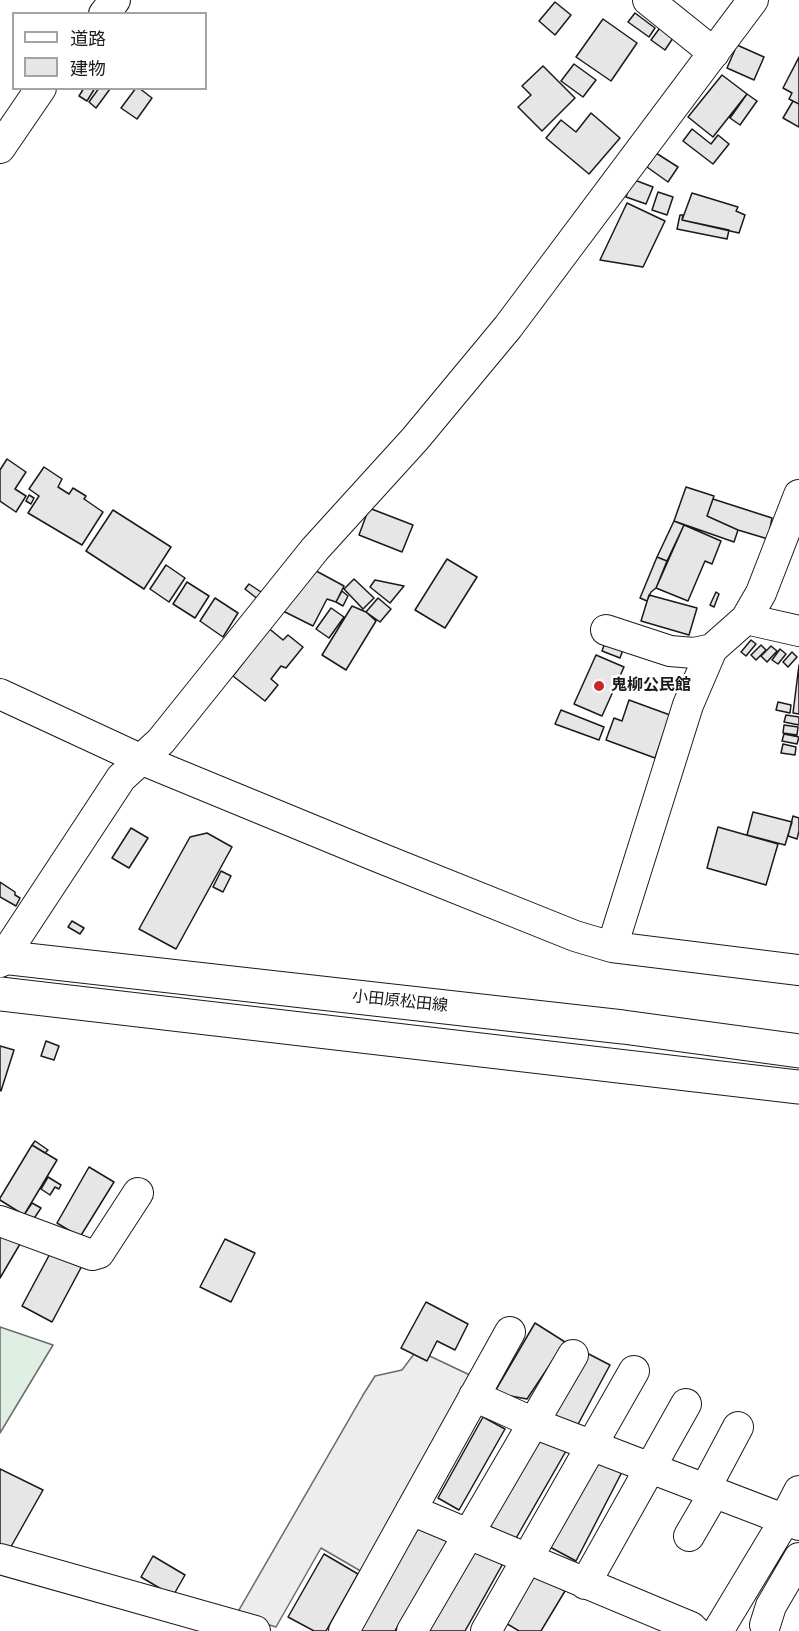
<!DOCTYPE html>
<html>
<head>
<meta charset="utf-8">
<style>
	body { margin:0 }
	#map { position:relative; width:799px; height:1631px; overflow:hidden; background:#fff; font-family:Roboto,"Noto Sans JP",sans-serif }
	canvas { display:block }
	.legend { position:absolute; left:12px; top:12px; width:195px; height:78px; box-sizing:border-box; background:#fff; border:2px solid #a3a3a3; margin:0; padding:8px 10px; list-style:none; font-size:18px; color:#1a1a1a }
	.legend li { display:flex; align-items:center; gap:12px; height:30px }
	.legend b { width:30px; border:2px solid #a3a3a3 }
</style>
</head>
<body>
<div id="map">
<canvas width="799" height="1631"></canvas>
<ul class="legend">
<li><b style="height:8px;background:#fff"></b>道路</li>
<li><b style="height:16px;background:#e6e6e6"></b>建物</li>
</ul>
</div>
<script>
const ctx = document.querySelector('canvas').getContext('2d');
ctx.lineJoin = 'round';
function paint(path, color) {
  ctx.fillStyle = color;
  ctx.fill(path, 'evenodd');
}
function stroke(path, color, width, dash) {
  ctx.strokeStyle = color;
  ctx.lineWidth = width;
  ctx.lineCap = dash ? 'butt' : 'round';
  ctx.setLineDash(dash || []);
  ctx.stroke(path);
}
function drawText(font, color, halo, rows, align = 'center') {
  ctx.font = font + ' Roboto,"Noto Sans JP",sans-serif';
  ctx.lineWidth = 4.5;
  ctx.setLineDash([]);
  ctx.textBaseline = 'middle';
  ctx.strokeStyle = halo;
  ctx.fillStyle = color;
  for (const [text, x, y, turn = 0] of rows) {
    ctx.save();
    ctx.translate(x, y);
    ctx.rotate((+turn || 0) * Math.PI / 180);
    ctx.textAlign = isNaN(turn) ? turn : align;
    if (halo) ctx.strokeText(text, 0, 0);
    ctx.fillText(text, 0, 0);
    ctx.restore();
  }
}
const green = new Path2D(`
	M0,1327l53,18 -53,88z`);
paint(green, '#e0efe3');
stroke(green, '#6a6a6a', 1.5);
const parking = new Path2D(`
	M417,1350l57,27 -110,196 -43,-25 -45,79 -40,-12 127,-220 12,-19 27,-6z`);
paint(parking, '#ededed');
stroke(parking, '#6a6a6a', 1.5);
const building = new Path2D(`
	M555,2l16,13 -16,20 -16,-14z
	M635,13l20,15 -6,9 -21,-15z
	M603,19l34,24 -26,38 -35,-24z
	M662,25l13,10 -10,15 -14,-10z
	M737,45l27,12 -10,23 -27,-12z
	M799,57v47l-10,-5 3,-6 -9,-5z
	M574,64l22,16 -13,17 -22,-16z
	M543,66l32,32 -33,33 -24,-24 13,-12 -9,-9z
	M722,75l25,19 -34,43 -25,-20z
	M84,88h11l-8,13 -8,-5z
	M99,88l11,1 -14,19 -7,-6z
	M136,88h3l13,10 -15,21 -16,-11z
	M747,94l10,7 -17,24 -10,-7z
	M793,101l6,3v23l-16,-9z
	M591,113l29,25 -31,36 -43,-36 15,-18 15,12z
	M692,129l19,15 7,-9 11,9 -16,20 -30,-23z
	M656,153l22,14 -10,15 -21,-15z
	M632,179l21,8 -7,17 -20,-7z
	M658,192l15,5 -6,18 -15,-5z
	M692,193l46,14 -2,4 9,4 -6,18 -57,-13z
	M627,203l38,18 -22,46 -43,-7z
	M680,215h3l-1,5 47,10 -2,9 -50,-10z
	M7,459l19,13 -11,17 11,7 -10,16 -16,-11v-31z
	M44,467l18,12 -4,8 11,7 4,-6 13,8 -2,3 19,13 -21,33 -54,-32 11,-17 -10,-7z
	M686,487l28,9 -7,20 31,14 -4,12 -60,-21z
	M29,495l5,3 -3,6 -5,-3z
	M713,499l59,19 -4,21 -30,-9 -31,-14z
	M369,508l44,17 -11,27 -43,-17z
	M113,510l58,37 -27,42 -58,-38z
	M674,521l10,4 -17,36 -10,-4z
	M684,525l37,16 -9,23 -7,-3 -17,40 -32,-13z
	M657,557l10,4 -11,27 -5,4 -4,9 -7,-3z
	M447,559l30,18 -32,51 -30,-18z
	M166,565l19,13 -16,24 -19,-13z
	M307,566l37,20 -8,16 -9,-3 -14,27 -30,-15z
	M354,579l20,19 -11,11 -19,-20z
	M375,580l29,6 -14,17 -20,-16z
	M187,582l22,14 -14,22 -22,-14z
	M249,584l15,10 -5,6 -14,-11z
	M342,591l6,5 -5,10 -7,-4z
	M716,592l3,2 -5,13 -4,-2z
	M649,595l48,13 -8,27 -48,-14z
	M215,598l23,15 -15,24 -23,-16z
	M378,598l13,11 -11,13 -14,-10z
	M352,606l14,6 10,9 -30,49 -24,-15z
	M331,608l13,9 -15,21 -13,-9z
	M261,622l22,18 5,-5 15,12 -17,21 -5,-2 -10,13 7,6 -13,16 -32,-25 13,-17 -4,-4z
	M606,640l18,7 -4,11 -18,-7z
	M751,640l5,4 -10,12 -5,-4z
	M761,645l5,5 -10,10 -5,-5z
	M771,646l6,5 -10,11 -6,-6z
	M780,649l6,5 -8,10 -6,-4z
	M792,652l5,5 -9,10 -5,-5z
	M596,655l28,12 -22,49 -28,-12z
	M799,665v49l-6,-1z
	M629,700l41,15 -15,43 -49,-18 8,-22 8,3z
	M778,702l13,3 -1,8 -14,-3z
	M561,710l43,17 -5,13 -44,-16z
	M786,715l13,2v8l-15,-3z
	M784,725l14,2 -1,8 -14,-2z
	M784,734l15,3 -2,7 -15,-3z
	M783,744l13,3 -1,8 -14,-2z
	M753,812l39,10 -7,23 -38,-10z
	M793,816l6,2v13l-2,8 -9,-3z
	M718,827l60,17 -12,41 -59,-17z
	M131,828l17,10 -19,30 -17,-10z
	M207,833l25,14 -56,102 -37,-20 51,-92z
	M221,871l10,5 -8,16 -10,-5z
	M0,882l15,10v3l5,3 -4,8 -16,-9z
	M72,921l12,7 -4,6 -12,-7z
	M46,1041l13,5 -5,14 -13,-4z
	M0,1046l14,4 -13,41 -1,-1z
	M35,1141l13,9 -3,3 -13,-8z
	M32,1145l25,15 -33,55 -24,-15v-2z
	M89,1167l25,15 -34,55 -23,-14z
	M48,1177l13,8 -2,4 -4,-2 -5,8 -9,-6z
	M32,1203l9,5 -8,12 -9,-5z
	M0,1232l20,12 -20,34z
	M225,1239l30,14 -24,49 -31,-15z
	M53,1248l30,16 -31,58 -30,-16z
	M426,1302l42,22 -13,26 -18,-9 -10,20 -26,-13z
	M535,1323l30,19 -38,57 -33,-6z
	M583,1351l27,14 -34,63 -27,-14z
	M483,1417l22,12 -46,81 -21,-12z
	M536,1433l30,18 -51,89 -31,-17z
	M594,1458l28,14 -46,89 -28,-15z
	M0,1469l43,21 -35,62 -8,-3z
	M422,1522l28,17 -55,92h-38z
	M476,1541l30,17 -41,73h-40z
	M324,1554l34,20 -32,57h-12l-26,-14z
	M153,1556l32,19 -12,21 -32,-19z
	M529,1570l36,21 -24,40h-22l-20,-12z`);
paint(building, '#e6e6e6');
stroke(building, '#1a1a1a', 1.5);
const minor = new Path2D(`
	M648,0l66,53
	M104,14l11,-14
	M0,148l41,-60
	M746,619l53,12
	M606,630l64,21 24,2 18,-4
	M0,694l140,65 238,98 197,79 37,11 187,23
	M612,947l76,-242 24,-56 34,-30 15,-26 38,-98
	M0,962l121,-184 40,-37 154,-192 100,-110 93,-112 245,-327
	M0,1221l92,34 7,-2 39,-60
	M474,1396l67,30 258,99
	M705,1489l33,-62
	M411,1510l280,117 4,4
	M689,1536l25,-43
	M0,1559l255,72
	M585,1584l101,-180
	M765,1625l6,-19 28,-48
	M344,1631l166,-299
	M412,1631l161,-276
	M486,1631l148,-260
	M718,1631l62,-103 19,-37`);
const major = new Path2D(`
	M0,957l623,70 176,24
	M0,994l799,93`);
stroke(minor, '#1a1a1a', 32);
stroke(major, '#1a1a1a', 35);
stroke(minor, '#fff', 30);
stroke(major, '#fff', 33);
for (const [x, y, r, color] of [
	[599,686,6,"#c62828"]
]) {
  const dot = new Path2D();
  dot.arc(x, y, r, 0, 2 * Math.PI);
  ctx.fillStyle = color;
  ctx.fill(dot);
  stroke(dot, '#fff', 2);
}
drawText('bold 16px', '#1a1a1a', '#fff', [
	["鬼柳公民館",611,686]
], 'left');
drawText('16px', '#1a1a1a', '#fff', [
	["小田原松田線",400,1002,6]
]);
</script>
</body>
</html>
